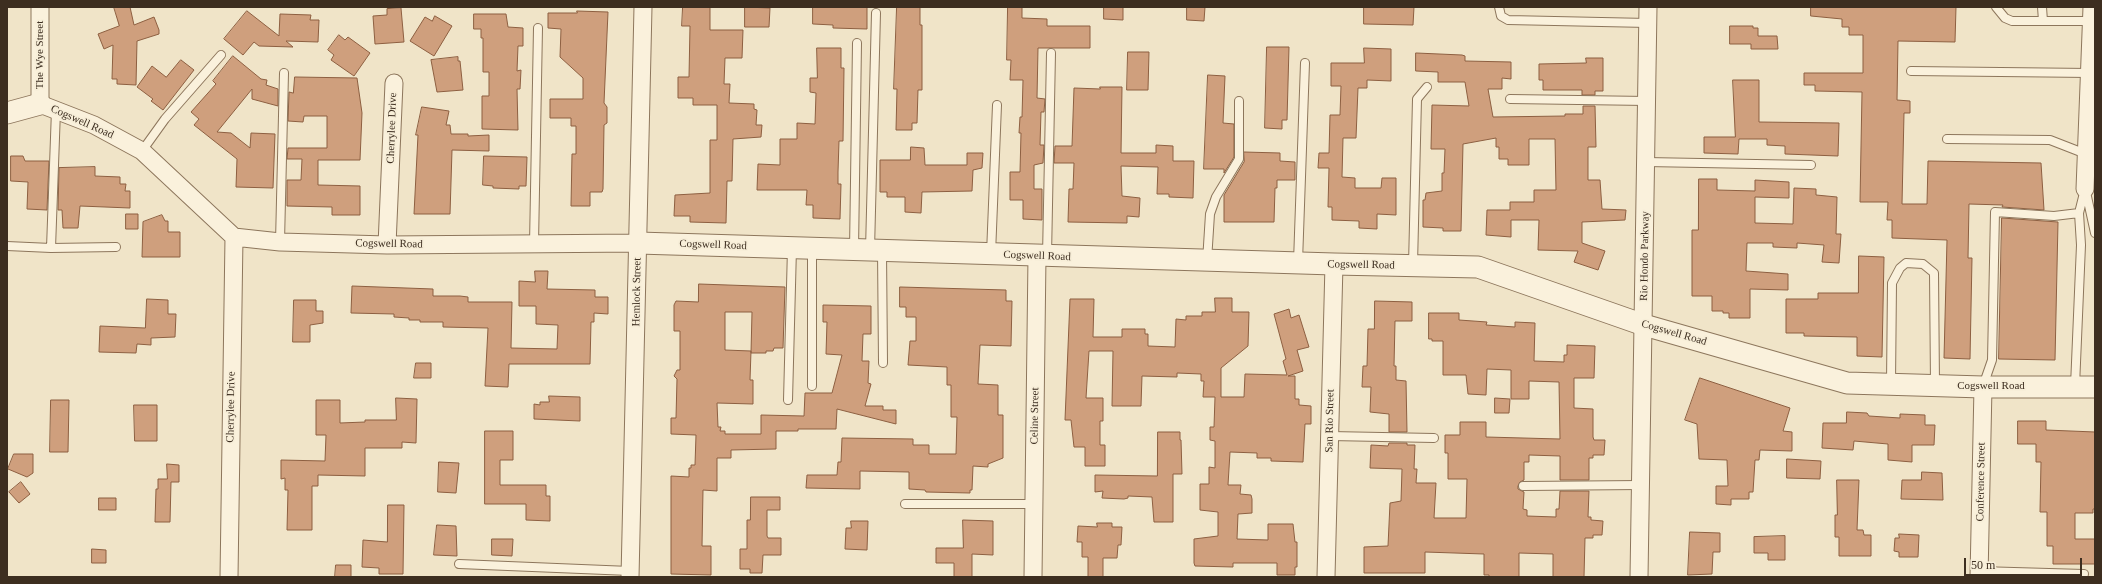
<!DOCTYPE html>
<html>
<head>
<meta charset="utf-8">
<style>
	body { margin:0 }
	#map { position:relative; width:2102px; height:584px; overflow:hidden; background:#f0e4c8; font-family:"Times New Roman",serif }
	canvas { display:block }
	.frame { position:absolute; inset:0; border:8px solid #3d2e20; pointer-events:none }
	.scale { position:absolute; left:1964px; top:558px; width:118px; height:18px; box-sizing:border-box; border:2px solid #3d2e20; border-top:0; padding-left:5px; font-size:12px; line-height:14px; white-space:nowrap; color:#3d2e20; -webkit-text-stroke:3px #f7eed8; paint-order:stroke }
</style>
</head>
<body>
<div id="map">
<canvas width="2102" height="584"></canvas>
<div class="frame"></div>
<div class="scale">50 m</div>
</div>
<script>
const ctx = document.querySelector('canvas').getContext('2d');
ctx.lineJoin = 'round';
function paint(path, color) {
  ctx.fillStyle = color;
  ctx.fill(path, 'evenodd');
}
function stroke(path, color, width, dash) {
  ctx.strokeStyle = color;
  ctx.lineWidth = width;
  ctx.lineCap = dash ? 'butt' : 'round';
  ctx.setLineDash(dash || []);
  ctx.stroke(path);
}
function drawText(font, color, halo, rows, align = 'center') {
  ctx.font = font + ' "Times New Roman",serif';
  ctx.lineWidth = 3.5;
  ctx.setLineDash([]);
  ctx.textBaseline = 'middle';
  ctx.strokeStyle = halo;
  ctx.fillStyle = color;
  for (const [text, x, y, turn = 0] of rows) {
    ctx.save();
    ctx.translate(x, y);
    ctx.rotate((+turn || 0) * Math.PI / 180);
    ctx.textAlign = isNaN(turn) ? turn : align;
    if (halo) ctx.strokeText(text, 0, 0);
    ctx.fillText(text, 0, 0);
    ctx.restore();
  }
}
const building = new Path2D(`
	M114,7h16l4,18 20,-8 5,13v4l-22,7 -1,44 -19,-1v-5h-5l1,-34 -9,4 -6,-15 21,-8z
	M683,7h27v23h33l-1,28h-17l-1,26h6l-1,19 25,1v5l3,1 -1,15h6l-1,12 -28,2 -1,42h-5l-1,42 -36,-1v-6h-16l1,-21 35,-2v-53h7v-35h-24v-7h-15v-21h11l1,-51h-8z
	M745,7l25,1 -1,19h-24z
	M813,7h54v22l-34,-1v-3l-20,-1z
	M897,7h23v18h2v65h-4l-1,33h-5v7h-16l1,-41h-3z
	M1008,7h14v11l25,1v7h43v22h-52l-1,50 8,1 -1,13h-3l-1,33h4l-1,18 -9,2v24h8v31l-19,-1v-19h-13v-28h10l1,-39h-2l1,-16h2l1,-37h-13l1,-20h-4z
	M1104,7h19v13l-19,-1z
	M1187,7h18l-1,14 -17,-1z
	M1364,7h50l-1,18 -49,-1z
	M1811,7h145l-1,35 -57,-1 -1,59 13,1v12h-6l-2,91h25l1,-43 113,2 3,47 -42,-3 1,-2 -34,-1 -1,54h4l-2,101 -26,-1 3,-118 -55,-2v-18h-5l1,-18h-28l2,-110 -47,-1v-6h-11v-12h59v-38h-14v-8h-7v-8l-31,-3z
	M401,8l3,34 -29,2 -2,-28 14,-1v-6z
	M247,11l32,25 1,-22 31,1 -1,5h9l-1,22 -32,-1 7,6 -34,-1 -5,-4 -11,13 -19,-16z
	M577,11l31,1 -4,91 3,4v16l-3,2 -1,64 -1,3h-12v14h-19l1,-52h4v-28h-5v-8h-21v-19h33v-21l-23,-21 1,-28 -13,-1v-15h29z
	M474,14h32l2,13 15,1v18h-5l-1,25 4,-1 -1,19h-3l1,41 -36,-1v-33h7v-24h-6v-34h-2v-9h-7z
	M435,16l17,10 -18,30 -24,-15 15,-24 7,4z
	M1730,26h23v2h5v8h19l1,13h-27v-5h-21z
	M339,35l6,5 3,-3 22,16 -16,23 -23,-16 3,-5 -6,-5z
	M1267,47h22l-2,73h-5v9l-17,-1z
	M817,48h24v20h3l-1,73h-4l-1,31v12h3l-1,35 -27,-1v-13h-7l1,-15h-50l1,-26 22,1v-26h17v-16l18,1 1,-31 -6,-1v-14h7z
	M1364,48l27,1v32l-24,-1v8h-9l-2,50h-13l-1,39 13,1v10h26l1,-10h14v37l-19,-1v15l-18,-1v-7l-27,-1v-13h-4l1,-39h-11l1,-15h10l1,-38h10l1,-29h-10v-23h33z
	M1128,52h21l-1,38h-21z
	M1416,53l46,2 3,1v5l46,1v17l-9,-1v11h-14l5,28 72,-1v-2h18v-8h12l1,41h-8v33h12l2,29 24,1 -1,10 -43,2v21l23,8 -7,19 -24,-8 4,-11 -40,-1 1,-30h-28v17l-25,-2 1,-25h23v-8h24v-12h22l-1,-51h-26v26h-21v-6h-9v-12h-3v-9l-33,6 -2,87h-18v-3l-20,-1v-27h2l1,-7 16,-2v-18h2l1,-24h-14l1,-44 37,1 -4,-24h-27v-10l-22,-1z
	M233,56l28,23 6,1 -1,5 12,4v17l-26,-7v-10l-35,43 14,1 19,15 1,-15 24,1 -2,54 -37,-1 1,-28 -43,-34 5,-6 -8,-7 25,-28 -3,-3z
	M458,57v4h2l3,29 -26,2 -6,-32z
	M1586,58h17v33h-8v4h-13v-5h-39v-10h-4v-16l47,-1z
	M181,60l13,10 -31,40 -12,-9 2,-2 -16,-12 15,-21 14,11z
	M1208,75l17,1 -2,47 11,1v33l-10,16v-4h-20z
	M295,77l62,1 5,35 -2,47h-42v25l42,1v29h-28v-8l-45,-1v-26h14l1,-21h-15l1,-11h39v-32h-23l-1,6 -15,-1 1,-29 4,1z
	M1733,80h26v42l80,1 -1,33 -53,-2v-8l-18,-1v-6h-28l-1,15 -34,-1v-16h31z
	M1100,87h22l-1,66h35v-8l17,1v15h21l-1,37 -24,-1v-3h-12l1,-27 -37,-1 1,30 18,2 -1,19 -12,-1v7l-59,-1 1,-33h4l1,-26h-20l1,-17h17l2,-58 26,1z
	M422,107l27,4 -3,14h4l1,9h17v2l21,-1v16l-37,-1 -2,64h-36l4,-79h-2z
	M911,147l13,1 1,17h42v-12h16l-1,15 -9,2 -1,21 -50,1 -1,21 -16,-1v-15h-18v-5h-7v-32h30z
	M1244,152l36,1v8l15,1v18h-18v8h-2l-1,34h-50v-27l20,-33z
	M11,156h12l2,5h24l-2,49 -20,-1 1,-27 -17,-1z
	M484,156l43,1 -1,29h-7v3l-26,-1v-2l-10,-1z
	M95,167v9l25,1v7h6l-1,7h5v17l-50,-2 -2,22h-15l-1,-18h-4l1,-42z
	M1699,179h18v11l38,1v-11l34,2v16l-34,-1v26l38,1 1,-36 22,1v6l21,2 -1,37h5l-2,29 -17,-1 2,-17 -27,-2v5l-24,-1v-4h-26l-1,28 42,3v16l-38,-1v29h-21v-5h-6v-2h-11v-15h-20v-66h6z
	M126,214h12v15h-12z
	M162,215l3,6h3v11h12v25h-38l1,-35z
	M2002,218l56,4 -3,138 -56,-1z
	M1859,256l25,1 -2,100 -25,-1v-19l-53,-1v-3h-18v-34h32v-6h40z
	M535,271h13l-1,18 48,1v7h13v17l-14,-1v9h-3l-1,42h-81l-1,23 -23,-1 3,-58 -45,-1v-5h-23v-2h-11v-2l-15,-1v-3l-43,-1 1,-27 81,3v7h27l8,1v5h44l-1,46 46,1 1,-24 -22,-1v-18h-17v-25l16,1z
	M699,284l86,3 -2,61h-9l-1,3h-7v2h-15l1,-41h-27v38l26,1 -1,29h3v24l-36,-1 1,24h3l-1,4h5v3h36v-19l43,1 1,-23h27l10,-38 -16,-1 1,-32h-4v-17l48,1v28h-8l-1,27h7l-1,22 3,1 -6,22h18v4h13v14l-59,-15 -1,20h-38v2h-22v18l-45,1v8h-14v33l-14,-1 -1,56h9v29l-40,-1v-98l18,1v-9h2v-3h4l1,-30 -25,-1v-16h5l1,-39 -3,-3 3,-6h3v-39h-6v-26l2,-4 22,1z
	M900,287l106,3v11h6l-1,45 -31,-1 -2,39 20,1v30h5v43l-15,6v3l-15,-1 -1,24h-2v3l-44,-1 -1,-2 -16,-1v-17l-49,-1v18l-54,-1 1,-13h30l1,-13h3l1,-24 71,1v6h16v9h27l1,-37h-6v-32h-4v-18l-39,-2 2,-24h6v-24h-10v-10h-6z
	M1215,298h17v14h17l-1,34 -27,22v29h23l1,-23 42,1 -4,-14 3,-2 -12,-45 15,-5 2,9 8,-3 10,32 -12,3 6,21 -15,5h7v23h4v6l12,1v18h-6l-2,38 -32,-1v-3h-14v-5l-27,-1 -2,33h13l-1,9 11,1 1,4v14l-14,1 -1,25 31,1v-16h25l2,18h2v25h-2v8h-18v-12h-44v4l-38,-1 -1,-3v-24l24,-3v-24l-18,-2v-26h9v-17l6,1v-27l-5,-1v-13h4l1,-30h-12l1,-16h-3v-7l-24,-1v4l-35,-1 -1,30h-29l1,-55h-24l-3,47h17v23h-3v24h5v21h-20v-19h-11l-3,-27h-6l5,-121h24l-1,38h29v-8h23v5h3v12l27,1 1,-28 10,1v-4h16v-4h13z
	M147,299l21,1v14h8l-1,23 -24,1v7l-14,-1 -1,9 -37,-1 1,-26 45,2z
	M294,300h22v11h7v12l-13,2v17h-17z
	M1375,301l37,1v19h-17l-1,45h2v14l10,1 1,51h-18v-18l-19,-2 1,-25h-9l1,-21h4l1,-37h6z
	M1429,313h30v7l28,2 -1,3 29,2v-5l20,1 -1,38 30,1v-7h3v-10l28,1 -1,32h-20v30l19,1v28l1,3h11l-1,15h-11v3h-4v22h-29v-24l-31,-1v7h-5v18l-4,2 -2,4v3l6,3 -1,17 4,1v6l29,1v-8h3l1,-18h29l-1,26h3v3l12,1 -1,14h-9v3h-8l-1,39h-31v-23l-34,-1v24h-30v-2h-5v-21l-59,-2v21h-61v-26l24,-1 2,-43 11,-2 1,-32 -32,-1 1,-23 17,1 1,-3h18v2h8l-1,24h3l-1,14h20l-2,35h32l1,-39h-19v-26h-3v-18h15v-13h26v15l74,2 -1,-57 -30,-1v18h-18v-29l-24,-1 -1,26 -18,-1 -2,-19h-23v-34h-11v-2h-3z
	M416,363h15v15h-17z
	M1700,378l90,30 -7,23 9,1v19l-32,-1 -1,10h-4l-2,32h-4v7h-18v6l-15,-1v-18h12l-1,-26 -28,-1 -2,-35 -12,-4z
	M549,396l31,1v24l-46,-2v-15l6,1v-3h9z
	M396,398l21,1 -1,44 -14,-1v6h-37v28l-47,-1v11h-6v44h-25l1,-40h-3v-12l-4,1v-19l44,1 1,-26h-10v-35h24v23l25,-1v-2h31z
	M1495,398l15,1 -1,14h-14z
	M51,400h18l-1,52h-18z
	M134,405h23v36h-22z
	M1847,412l20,1 2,3 31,2v-4l25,1v10h10l-1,20h-22v17l-24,-2v-16l-34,-3 -1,9 -31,-2 1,-25h23z
	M2018,421h28v9l49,2v77h-2v4h-18v26h20v25h-42v-18h-6v-34h-7l1,-50h-5v-18h-18z
	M485,431h28v29h-13v25h46v11h4v25l-24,-1v-16h-41z
	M1158,432h22v8h1l1,34h-9v48h-19l-2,-25 -24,-1v2l-4,1 -22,-1 1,-7 -8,1v-17l62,1z
	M14,454h19v19l-6,4 -19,-8z
	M1787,459l34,2 -1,18 -33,-1z
	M439,462l20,1 -3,30 -18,-1z
	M167,464l12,1v17h-8l-1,40h-15l1,-33h2v-10h9z
	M1922,472l20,1 1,27 -42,-1 1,-19h19z
	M1837,480h22l-2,50h6l1,5h7v21h-32v-19h-4v-22h2z
	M21,482l9,12 -11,9 -10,-11z
	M751,497h29v13h-13v26l1,2h13v17h-18l-1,18h-12v-4h-10v-20h7v-29h3z
	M99,498h17v12h-17z
	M388,505h16l-1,69h-24v-6l-17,-1 1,-27 24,2z
	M963,520l30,1v34l-21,-1v23h-18v-14h-18v-15h27z
	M851,521h17l-1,29 -22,-1 1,-21h5z
	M1097,523h15v4h10l-1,18h-3l-1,13h-14v19h-15v-20h-6v-15h-5l1,-16 19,1z
	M437,525l19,1 1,30 -23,-1z
	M1690,532l30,1v19h-7l-1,22 -24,1z
	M1899,534l20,1 -1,22h-19v-5l-5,-1 1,-13h4z
	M1785,536v24h-17v-7h-14v-16z
	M492,539h21l-1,17 -20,-1z
	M92,549l14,1v13h-14z
	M336,565h15v12h-16z`);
paint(building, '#cf9f7d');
stroke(building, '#8d5f41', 1);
const service = new Path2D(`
	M1499,7l2,9 7,4 140,3
	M1996,7l9,11 7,3h80
	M2042,7l1,14
	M1911,71l179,2
	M1510,99l137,2
	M56,110l-5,138 65,-1
	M1947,139l103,1 36,14
	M142,151l23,-32 56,-64
	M1646,162l165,3
	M2086,192l9,41
	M280,242l4,-169
	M534,244l4,-216
	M7,246l44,2
	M854,250l3,-207
	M870,250l6,-237
	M882,251l1,112
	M991,254l6,-149
	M1047,256l4,-203
	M1207,261l3,-47 6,-17 23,-38v-58
	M1298,262l7,-199
	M1413,265l4,-166 10,-12
	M1891,383l1,-100 8,-15 6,-5 17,1 11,9 1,112
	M812,386v-137
	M1983,386l9,-26 3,-148 59,4 25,-3 6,-24
	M2075,386l6,-141 -2,-32
	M788,400l4,-152
	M1330,436l104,2
	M1523,486l118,-1
	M905,504h129
	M459,564l171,7
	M1979,571l105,3`);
const minor = new Path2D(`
	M40,7v97l54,21 48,26 92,86 46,5 107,3 251,-2
	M2085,189l7,-182
	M387,245l7,-162
	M229,577l5,-340
	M630,577l13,-570
	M1033,577l4,-321
	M1326,577l8,-313
	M1639,577l9,-570
	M1979,577l4,-190`);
const tertiary = new Path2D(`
	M7,113l33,-9
	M638,243l696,21 144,3 166,58 203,58 136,4h112`);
stroke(service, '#8d765c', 10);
stroke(minor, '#8d765c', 19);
stroke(tertiary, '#8d765c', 23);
stroke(service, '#faf1dc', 8);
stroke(minor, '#faf1dc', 17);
stroke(tertiary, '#faf1dc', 21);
drawText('11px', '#3d2e20', '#f7eed8', [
	["The Wye Street",40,55,-90],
	["Cogswell Road",82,122,24],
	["Cherrylee Drive",392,128,-88],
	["Cogswell Road",389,244,1],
	["Cogswell Road",713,245,2],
	["Cogswell Road",1037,256,2],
	["Rio Hondo Parkway",1645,256,-89],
	["Cogswell Road",1361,265,1],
	["Hemlock Street",637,292,-89],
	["Cogswell Road",1674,333,16],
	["Cogswell Road",1991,386],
	["Cherrylee Drive",231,407,-89],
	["Celine Street",1035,416,-89],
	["San Rio Street",1330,421,-89],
	["Conference Street",1981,482,-89]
]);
</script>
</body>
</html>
